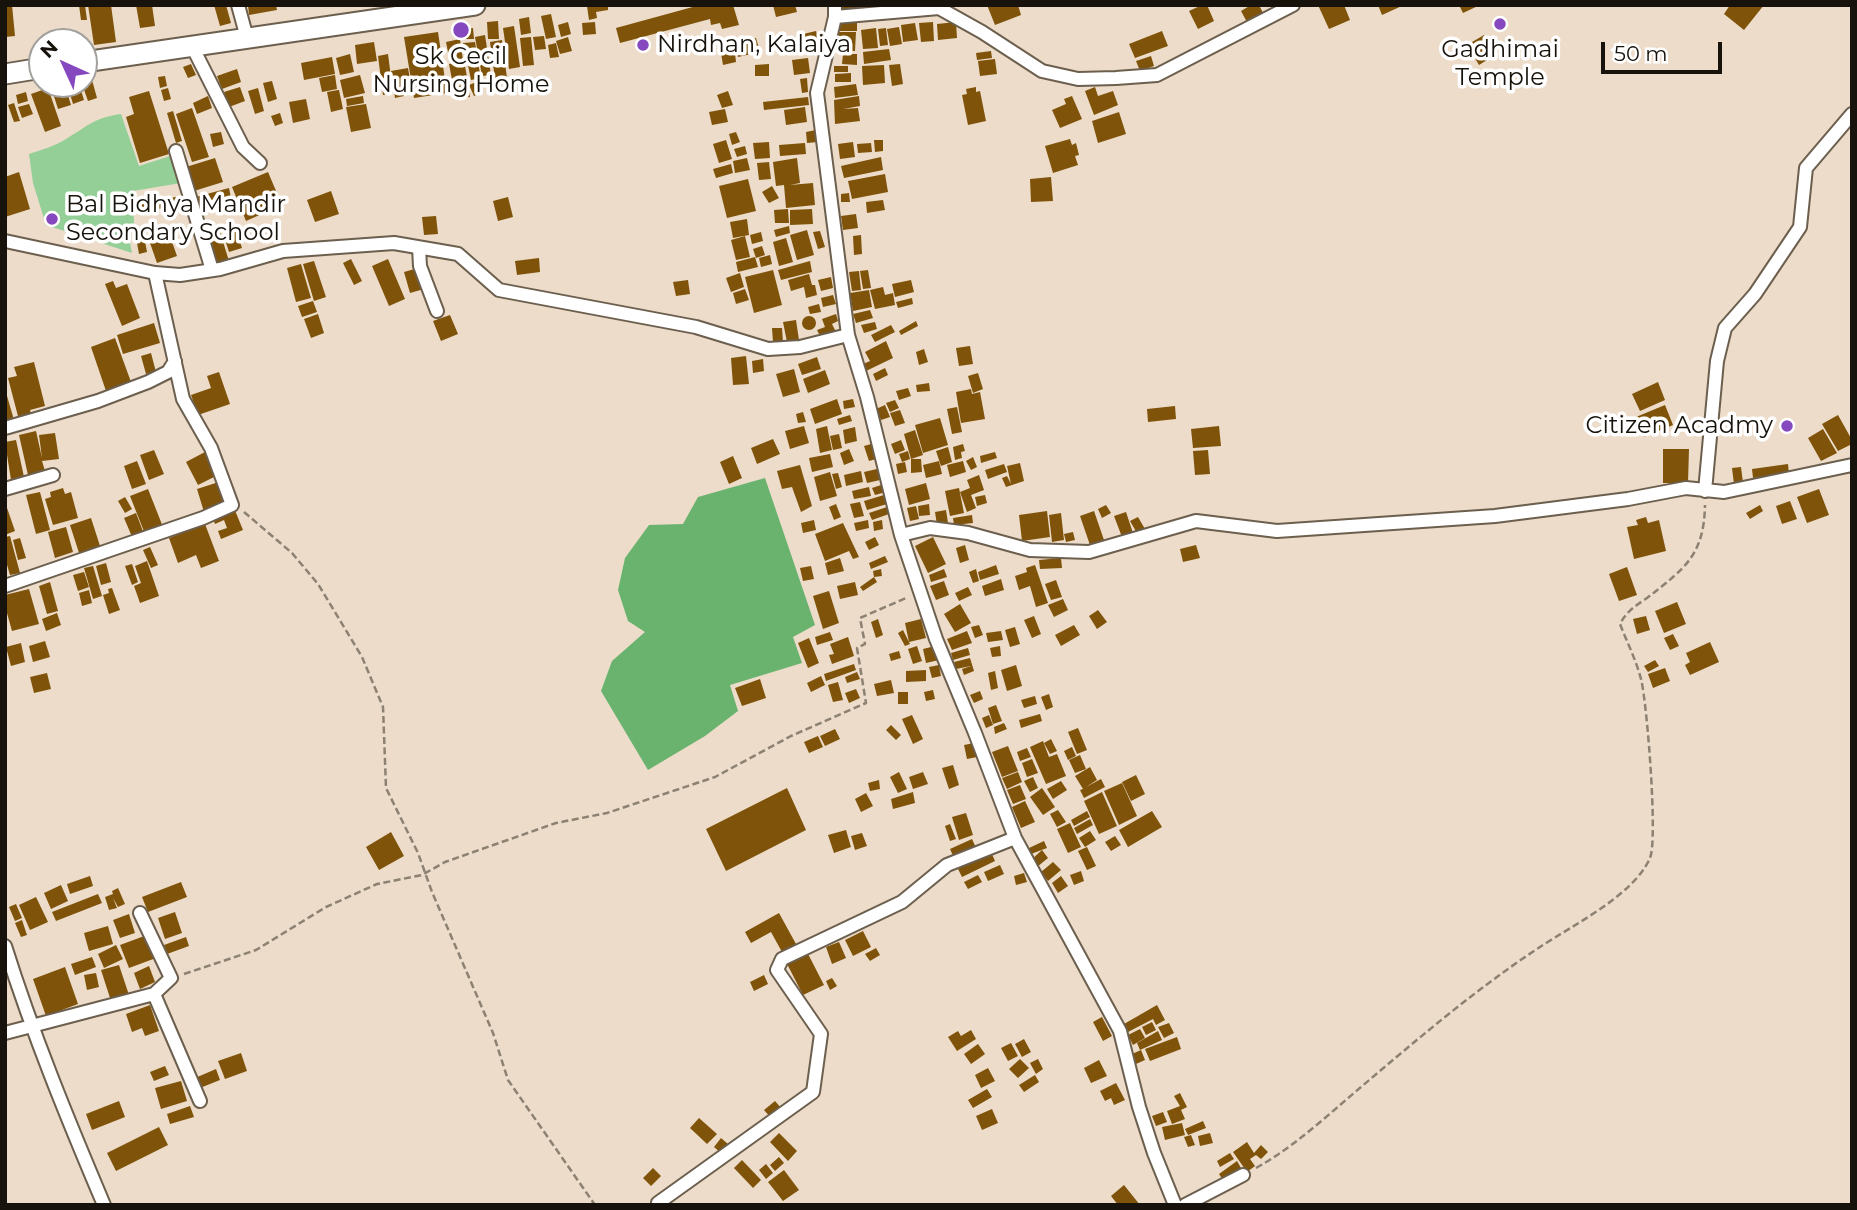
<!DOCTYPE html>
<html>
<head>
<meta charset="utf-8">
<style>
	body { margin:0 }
	#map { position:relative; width:1857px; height:1210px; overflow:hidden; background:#ecdcc9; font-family:Montserrat,sans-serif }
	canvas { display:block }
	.frame { position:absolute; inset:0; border:7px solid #17120b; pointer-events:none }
	.north { position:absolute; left:28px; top:28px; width:70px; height:70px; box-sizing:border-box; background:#fff; border:2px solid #a2a09d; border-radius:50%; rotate:315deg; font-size:19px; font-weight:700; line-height:28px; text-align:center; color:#17120b }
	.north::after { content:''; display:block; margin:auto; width:24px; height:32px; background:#8648be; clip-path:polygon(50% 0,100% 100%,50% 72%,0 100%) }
	.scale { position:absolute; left:1601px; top:42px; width:121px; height:32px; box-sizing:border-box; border:4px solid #17120b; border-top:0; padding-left:9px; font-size:21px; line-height:24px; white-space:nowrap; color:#17120b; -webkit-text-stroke:5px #fff; paint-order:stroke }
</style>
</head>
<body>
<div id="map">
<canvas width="1857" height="1210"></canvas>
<div class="frame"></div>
<div class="north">N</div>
<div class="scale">50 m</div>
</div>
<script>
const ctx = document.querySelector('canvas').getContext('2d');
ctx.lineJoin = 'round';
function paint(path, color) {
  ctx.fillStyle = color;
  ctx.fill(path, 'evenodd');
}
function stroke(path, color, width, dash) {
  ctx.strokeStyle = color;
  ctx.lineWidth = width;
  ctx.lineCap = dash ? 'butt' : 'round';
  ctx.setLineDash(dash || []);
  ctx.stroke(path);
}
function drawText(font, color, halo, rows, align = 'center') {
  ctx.font = font + ' Montserrat,sans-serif';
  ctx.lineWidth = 7;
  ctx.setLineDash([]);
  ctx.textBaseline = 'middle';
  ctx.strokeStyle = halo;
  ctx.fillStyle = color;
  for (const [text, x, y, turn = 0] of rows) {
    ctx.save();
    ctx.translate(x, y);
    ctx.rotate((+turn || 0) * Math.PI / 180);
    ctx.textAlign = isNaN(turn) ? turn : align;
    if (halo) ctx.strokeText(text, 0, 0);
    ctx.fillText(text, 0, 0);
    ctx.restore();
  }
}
paint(new Path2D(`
	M121,114l18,52 31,-10 11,27 -48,8 1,34 -7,3 5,25 -86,-28 -13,-42 -4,-29c12,-4 26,-8 37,-15 22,-13 27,-21 55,-25z`), '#94cf97');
paint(new Path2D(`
	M765,478l50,147 -22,12 9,26 -72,22 8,26 -33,25 -57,34 -47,-79 11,-30 33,-29 -17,-11 -10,-31 7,-32 24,-33 34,-1 15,-27z`), '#69b36f');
paint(new Path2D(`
	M5,5h7l3,31 -10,1z
	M79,5h6l2,15h-6z
	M88,5h23l5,37 -22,3z
	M136,5h16l3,21 -15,2z
	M214,5h12l5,18 -11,3z
	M248,5h28l1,5 -28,5z
	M608,5v5l-12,2 1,6 -8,2 -2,-14z
	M700,5h33l6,20 -17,4 -2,-6 -9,2 -1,-6 -90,24 -4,-15z
	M773,5h22l2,7 -21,5z
	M837,5h28v6h-28z
	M987,5h31l3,10 -26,10z
	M1202,5h5l7,16 -16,8 -9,-18z
	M1251,5h8l4,8 -16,9 -6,-11z
	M1318,5h26l6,15 -21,9z
	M1378,5h26l-22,10z
	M1459,5h21l-17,8z
	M1730,5h34l-20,25 -20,-16z
	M551,14l5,23 -10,2 -5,-23z
	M529,17l2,16 -10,2 -2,-16z
	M857,18v13h-17v-12z
	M498,21l1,18h-11l-1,-17z
	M568,22l3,12 -10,3 -3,-12z
	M595,22l1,12 -13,1 -1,-12z
	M933,22l1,19 -13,1 -2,-19z
	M956,22l1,16 -19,2 -1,-16z
	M915,23l3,17 -15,2 -2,-17z
	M514,26l6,41 -11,2 -6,-41z
	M899,27l3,17 -12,2 -3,-17z
	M473,28l1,11h-9v-10z
	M876,28l2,20 -15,1 -2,-19z
	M886,28l2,17 -8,1 -2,-17z
	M816,31l3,13 -11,2 1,5 -6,1 -4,-17z
	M1162,31l6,15 -33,12 -6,-14z
	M438,32l9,61 -33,5 -10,-61z
	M838,32h18l-1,19h-17z
	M485,35l6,40 -9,1 -7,-39z
	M1484,35l11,20 -16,10 -12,-20z
	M544,36l2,13 -11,1 -2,-13z
	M531,37l3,28 -11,1 -3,-28z
	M568,37l4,14 -12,3 -4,-13z
	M756,38l4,14 -22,5 -3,-14z
	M460,39l3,21 -13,2 -4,-20z
	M502,40l5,38 -12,1 -5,-37z
	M374,42l3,19 -20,3 -2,-19z
	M475,42l3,18 -12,2 -3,-19z
	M556,43l3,14 -9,1 -2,-13z
	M734,44l2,18 -13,3 -3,-18z
	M889,49l2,11 -27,4 -1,-12z
	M991,51l1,7 -15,2 -1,-7z
	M350,54l4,18 -14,3 -4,-17z
	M388,54l5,39 -10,2 -5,-39z
	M843,54h14v11l-15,-1z
	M1151,56l3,10 -14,5 -4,-10z
	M332,57l3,17 -31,6 -3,-17z
	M808,58l2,15 -16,2 -2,-15z
	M995,59l2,15 -17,2 -2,-15z
	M464,61l4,21 -15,3 -4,-21z
	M478,63l3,15 -10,2 -3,-15z
	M191,64l5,11 -8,3 -5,-11z
	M769,64v12h-14v-11z
	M900,64l3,20 -11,2 -3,-21z
	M884,65l1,18 -22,2 -1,-19z
	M834,66h14v6h-14z
	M408,68l3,17 -8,1 1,10 -9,2 -4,-27z
	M237,69l4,13 -19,7 -5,-13z
	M851,73v9h-16v-8z
	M335,75l2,14 -15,3 -3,-14z
	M360,75l5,18 -21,5 -4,-18z
	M165,76l2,10 -7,2 -2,-11z
	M807,78l1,14 -6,1 -2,-14z
	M92,80l5,18 -9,3 -6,-17z
	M272,81l5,18 -9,3 -5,-19z
	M479,81l4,11 -9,4 -5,-11z
	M67,84h12l5,16 -11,4z
	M468,84l2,13 -14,2 -2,-12z
	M856,84l2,11 -23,3 -1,-11z
	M65,86l6,19 -13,4 -6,-19z
	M240,87l5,14 -16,6 -5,-15z
	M976,87v5l4,-1 6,30 -18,4 -6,-30 5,-1 -1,-5z
	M1095,87l3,9 15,-5 5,14 -24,10 -9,-24z
	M48,88l13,38 -16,6 -14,-38z
	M168,88l3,11 -7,2 -3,-11z
	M258,88l6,23 -9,3 -7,-23z
	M338,90h1l4,19 -12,3 -4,-20z
	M149,91l20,63 -29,9 -14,-46 8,-3 -5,-17z
	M728,91l5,14 -11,3 -5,-13z
	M26,92l2,9 -10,3 -2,-9z
	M208,96l4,12 -15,6 -4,-11z
	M363,96l1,7 -17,3 -1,-7z
	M859,96l1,10 -17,3 15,-1 2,13 -25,3 -1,-24z
	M1072,96l10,23 -22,9 -8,-18 14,-6 -2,-5z
	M808,97l1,8 -45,5 -1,-8z
	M306,99l4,20 -17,4 -4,-21z
	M14,103l6,18 -6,1 -6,-17z
	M29,104l4,10 -11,4 -4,-11z
	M366,104l5,24 -20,4 -5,-25z
	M805,107l2,15 -21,3 -2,-15z
	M192,108l17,49 -17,5 -16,-48z
	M725,109l3,13 -16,3 -3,-13z
	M173,111l9,30 -6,2 -9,-30z
	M1119,112l7,22 -28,9 -6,-22z
	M280,113l3,10 -8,3 -4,-10z
	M816,130l2,12 -11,1 -1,-11z
	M221,132l3,12 -11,3 -3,-13z
	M736,132l4,10 -8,3 -3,-11z
	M1070,139l2,6 4,-2 3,12 -4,1 3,9 -25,8 -8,-27z
	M726,140l6,19 -13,4 -6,-19z
	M874,140h9v11l-8,1z
	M769,142l1,16 -15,1 -2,-16z
	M853,142l2,15 -15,2 -2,-15z
	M805,143l1,11 -26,2 -1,-11z
	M871,143l1,9 -14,1 -1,-9z
	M745,146l2,8 -10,3 -3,-8z
	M881,157l2,13 -39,8 -3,-12z
	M215,158l8,24 -29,9 -8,-24z
	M747,158l3,12 -15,3 -2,-12z
	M797,158l3,25 -10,2 23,-2 2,22 -29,3 -2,-23 -8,1 -3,-24z
	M769,162l2,17 -12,1 -2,-17z
	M731,164l2,9 -17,5 -3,-9z
	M19,172l11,37 -25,8v-40z
	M268,172l14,33 -36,16 -14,-34z
	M885,174l3,18 -36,7 -4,-18z
	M1051,177l2,24 -22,1 -1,-23z
	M748,179l8,32 -29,7 -8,-32z
	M772,186l7,12 -10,5 -7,-11z
	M229,188l2,10 -36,9 -3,-9z
	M331,191l8,23 -24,8 -8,-22z
	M849,193l1,9h-9v-8z
	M182,196l1,9 -44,7 -1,-9z
	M508,197l5,20 -15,4 -5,-20z
	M883,200l2,10 -18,3 -1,-11z
	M788,209l1,14h-14l-1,-13z
	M812,209l1,15 -23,1v-15z
	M856,214l2,14 -15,2 -2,-14z
	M436,216l2,18 -14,1 -2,-18z
	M747,219l2,16 -16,3 -3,-16z
	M789,226l1,7 -14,4 -2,-7z
	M236,229l6,19 -13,4 -6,-19z
	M143,230l4,22 -8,2 -4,-22z
	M807,230l7,25 -17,5 -7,-25z
	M820,231l5,16 -7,2 -5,-17z
	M220,232l9,29 -13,4 -9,-29z
	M761,232l2,9 -11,3 -2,-9z
	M861,235l1,19 -8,1 -1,-19z
	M170,236l7,20 -20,7 -7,-20z
	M745,236l5,21 -14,3 -5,-20z
	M786,238l7,24 -14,4 -6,-24z
	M762,246l3,9 -9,3 -3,-9z
	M770,255l2,9 -11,3 -2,-9z
	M755,257l3,10 -20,5 -2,-10z
	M539,258l1,14 -23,3 -2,-14z
	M351,259l11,22 -8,4 -11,-22z
	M388,259l17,40 -16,7 -17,-40z
	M314,261l12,36 -12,4 -11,-37z
	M810,261l2,11 -31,8 -3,-10z
	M301,264l10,34 -15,4 -9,-34z
	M418,268l6,21 -14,4 -6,-21z
	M773,270l9,35 -28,8 -9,-36z
	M868,270l3,18 -8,1 -3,-18z
	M859,271l2,19 -9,1 -3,-19z
	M740,273l4,14 -13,5 -5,-14z
	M809,274l3,11h3l2,10 -11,3 -2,-11 -13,4 -3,-11z
	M831,277l2,11 -12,3 -3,-11z
	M688,280l2,14 -14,2 -3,-14z
	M911,280l3,12 -19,5 -3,-13z
	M113,281l3,7 11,-4 13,34 -18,8 -17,-42z
	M883,287l2,8 8,-2 2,12 -20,4 -5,-19z
	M745,289l4,11 -13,4 -3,-11z
	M869,290l3,17 -19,4 -3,-18z
	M833,295l3,9 -13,3 -2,-9z
	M912,298l1,6 -15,4 -2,-6z
	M313,301l4,11 -15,5 -4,-11z
	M819,304l2,8 -11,2 -2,-7z
	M870,310l3,8 -17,5 -3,-9z
	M318,314l6,19 -13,5 -7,-19z
	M836,314l2,7 -6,3 4,8 -15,6 -4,-8 8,-3 -3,-8z
	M450,315l8,19 -17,7 -8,-20z
	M802 323a7 7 0 1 1 14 0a7 7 0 1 1-14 0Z
	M796,320l3,20 -12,2 -4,-20z
	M916,321l2,5 -17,9 -2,-4z
	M875,322l2,7 -13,4 -3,-8z
	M154,323l6,20 -37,11 -6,-19z
	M891,325l4,7 -20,10 -4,-7z
	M772,328h10l1,14h-10z
	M115,338l16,44 -25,9 -15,-44z
	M886,341l7,17 -27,13 -3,-7 7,-3 -5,-9z
	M970,346l3,18 -14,2 -3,-18z
	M924,349l4,13 -9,3 -3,-13z
	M151,353l5,19 -10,2 -5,-18z
	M746,356l3,28 -16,1 -2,-27z
	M817,357l4,12 -19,6 -4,-11z
	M763,359l1,12 -11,2 -1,-12z
	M34,362l11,44 -15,4 2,7 -13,3 -11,-42 9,-2 -3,-9z
	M885,368l3,7 -12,6 -3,-7z
	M794,369l6,23 -17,5 -7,-23z
	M825,370l5,14 -22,9 -5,-14z
	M219,372l11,32 -32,11 -7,-20 20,-7 -4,-12z
	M978,373l5,16 -10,4 -5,-17z
	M1658,382l7,18 -25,11 -8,-17z
	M929,383l1,8 -13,1 -1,-7z
	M908,388l3,8 -12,4 -3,-9z
	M5,389l9,31 -9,3z
	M971,389l1,5 8,-2 5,27 -24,4 -5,-31z
	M837,399l5,15 -27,10 -5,-15z
	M853,399l2,8 -11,2 -1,-8z
	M895,400l4,8 -9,4 -4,-9z
	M885,405l5,12 -9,3 -5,-11z
	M1665,405l8,20 -29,12 -8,-20z
	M1175,406l1,13 -28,3 -1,-13z
	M957,407l5,25 -10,2 -5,-25z
	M900,410l5,13 -10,3 -5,-13z
	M803,412l3,10 -8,1 -2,-9z
	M850,415l2,6 -13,4 -2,-6z
	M1838,415l14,25v4l-14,7 -16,-27z
	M940,418l8,27 -25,8 -8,-28z
	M804,426l5,17 -19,6 -5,-18z
	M827,426l5,24 -12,3 -4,-24z
	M1219,426l2,20 -28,2 -2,-19z
	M855,427l2,14 -12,3 -2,-14z
	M1823,429l14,24 -16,8 -13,-23z
	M915,430l8,25 -12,4 -7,-25z
	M36,431l6,27 -3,-23 16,-2 4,26 -17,2 3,10 -17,4 -9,-40z
	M839,434l3,14 -9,2 -3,-14z
	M773,439l7,15 -23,10 -6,-16z
	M16,440l8,37 -13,3 -6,-38z
	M901,440l4,10 -10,4 -4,-10z
	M871,444l5,15 -7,2 -5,-15z
	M963,444l2,7 -4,1 1,6 -7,2 -2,-13z
	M948,447l4,15 -11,4 -5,-15z
	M849,449l5,12 -10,4 -4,-12z
	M1663,449h26l-1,34h-25z
	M154,450l10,24 -15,6 -9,-25z
	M1208,450l2,24 -15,1 -2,-24z
	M908,451l2,8 -8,3 -3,-8z
	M205,452l11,24 -18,9 -12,-23z
	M995,452l2,6 -16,5 -1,-7z
	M830,454l3,13 -21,5 -3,-14z
	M733,456l9,22 -13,6 -9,-22z
	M973,457l4,10 -6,3 -5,-9z
	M911,459h10l1,13 -11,1z
	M137,461l9,23 -14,5 -8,-23z
	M939,461l3,13 -16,4 -3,-13z
	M963,461l3,11 -16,5 -3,-12z
	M905,462l2,10 -9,2 -2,-10z
	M1020,463l4,18 -18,6 -4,-9 5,-2 4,8 -4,-18z
	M1004,464l3,8 -19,7 -3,-9z
	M1788,464l1,10 -36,4 -1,-9z
	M800,465l12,41 -11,6 -9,-25 -10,2 -5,-18z
	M1741,467l2,16 -9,1 -2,-16z
	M877,469l3,11 -13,3 -3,-11z
	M861,471l2,11 -17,4 -2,-11z
	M830,472l7,24 -17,5 -6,-24z
	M838,473l4,14 -6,2 -4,-15z
	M979,475l5,15 -13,5 5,13 -9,4 -7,-20 10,-4 -3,-8z
	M222,481l7,22 -25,9 -7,-23z
	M926,483l4,16 -21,6 -4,-16z
	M884,484l2,8 -11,3 -3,-7z
	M869,487l2,9 -17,3 -2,-8z
	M63,488l2,6 6,-2 7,26 -25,7 -8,-26 6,-2 -1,-5z
	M959,488l5,25 -14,3 -5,-25z
	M148,489l15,38 -18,7 -15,-38z
	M1819,489l10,26 -22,8 -10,-26z
	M40,492l10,38 -14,4 -10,-39z
	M884,495l3,9 -20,6 -3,-9z
	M985,495l2,8 -10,3 -2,-9z
	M125,497l7,12 -7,4 -7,-12z
	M1790,501l7,18 -15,5 -6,-18z
	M5,502l10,29 -10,4z
	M860,502l4,14 -10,2 -4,-14z
	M836,504l5,13 -7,3 -5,-13z
	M929,504l1,11 -11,1 -1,-10z
	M1106,505l5,8 -9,5 -4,-9z
	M1760,505l3,6 -13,8 -4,-6z
	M916,506l3,13 -9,2 -3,-13z
	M887,507l2,7 -17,6 -3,-7z
	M234,508l9,22 -22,9 -3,-8 9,-3 -3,-8 -9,4 -3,-8z
	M946,510l2,13 -11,2 -2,-13z
	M1047,511l3,26 -28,4 -3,-26z
	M1094,511l10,29 -14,5 -10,-29z
	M1126,512l7,21 -11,4 -8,-21z
	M136,513l8,21 -11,5 -9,-21z
	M1061,513l3,27 -12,2 -3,-27z
	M972,515l1,8 -19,2 -1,-7z
	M1138,517l7,12 -8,4 -7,-12z
	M1646,517l2,6 11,-3 7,31 -32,8 -7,-32 11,-2 -2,-5z
	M91,518l10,31 -21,7 -10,-31z
	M814,520l2,10 -13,3 -2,-10z
	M868,520l1,8 -13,3 -2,-8z
	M882,520l1,9 -9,2 -1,-9z
	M843,523l16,34 -6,2 -4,-8 -24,10 -10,-27z
	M205,524l14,37 -18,7 -5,-13 -18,8 -9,-25z
	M66,527l7,25 -18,6 -7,-26z
	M1073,532l2,8 -9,2 -2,-8z
	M10,536l10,37 -10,2 -5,-17v-21z
	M875,537l4,8 -10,5 -4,-8z
	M933,537l13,27 -18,9 -13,-27z
	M20,538l6,20 -8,2 -5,-20z
	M965,545l4,15 -9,3 -4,-15z
	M1196,545l4,13 -17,4 -3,-13z
	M150,547l8,18 -7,3 -8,-18z
	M885,556l3,6 -17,7 -2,-6z
	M840,558l4,13 -16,4 -3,-12z
	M1061,558l1,10 -22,1 -1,-9z
	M147,561l12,35 -19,7 -6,-17 7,-3 -6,-17z
	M106,563l5,19 -10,3 -5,-19z
	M132,564l6,18 -6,3 -7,-19z
	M996,565l3,9 -19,6 -2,-8z
	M1035,565l13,38 -12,4 -6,-21 -11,4 -4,-14 12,-4 -1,-4z
	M93,566l9,30 -9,3 -9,-31z
	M811,566l3,13 -11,2 -3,-13z
	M1627,567l10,28 -18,6 -10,-27z
	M881,569l1,7 -8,1 3,5 -14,9 -3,-4 14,-10 -1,-6z
	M944,569l3,8 -16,5 -2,-7z
	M976,569l3,12 -6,2 -4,-11z
	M84,572l5,15 -11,4 -5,-16z
	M1001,579l3,11 -19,6 -3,-10z
	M1056,580l6,17 -11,3 -6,-16z
	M944,581l5,14 -13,5 -6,-14z
	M50,582l8,29 -11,3 -8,-28z
	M855,582l3,13 -18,4 -3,-13z
	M968,587l4,8 -13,6 -4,-8z
	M112,588l8,22 -11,4 -6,-19 6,-2 -1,-4z
	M29,589l10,35 -27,7 -7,-25v-11z
	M89,590l3,13 -10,3 -3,-13z
	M829,591l10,32 -16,6 -10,-33z
	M1063,599l5,11 -14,7 -6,-12z
	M1677,602l9,22 -22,9 -9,-22z
	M960,604l11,19 -16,9 -11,-18z
	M1098,610l9,12 -10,7 -8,-13z
	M57,613l4,12 -15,6 -4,-12z
	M1034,616l7,18 -9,4 -8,-18z
	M1646,616l4,14 -13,4 -4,-15z
	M878,619l5,16 -7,3 -5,-16z
	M921,619l5,19 -17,4 -4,-19z
	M979,625l4,10 -8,3 -4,-11z
	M1074,625l6,10 -19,11 -6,-11z
	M1015,627l5,17 -10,3 -5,-17z
	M903,630l7,14 -5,2 -7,-13z
	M967,631l5,12 -20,7 -5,-11z
	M1001,631l2,9 -15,2 -2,-9z
	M830,632l3,8 -16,5 -2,-8z
	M1673,634l6,12 -9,4 -6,-12z
	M848,637l6,19 -22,8 -3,-9 5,-1 -4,-10z
	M809,638l10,25 -11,5 -10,-25z
	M45,641l5,16 -17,5 -4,-16z
	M1710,642l9,20 -29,13 -5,-10 5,-3 -4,-9z
	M21,643l4,19 -14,4 -5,-19z
	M917,646l5,15 -9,3 -5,-15z
	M935,646l4,14 -13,3 -3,-14z
	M1000,646l1,10 -9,1 -2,-9z
	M968,648l2,7 -17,5 -2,-7z
	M899,651l2,7 -10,3 -2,-7z
	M970,658l4,13 -10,4 -2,-6 9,-3 -15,3 -2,-7z
	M1655,660l4,6 -11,6 -4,-6z
	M854,664l2,6 -30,11 -2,-7z
	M939,665l2,11 -9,2 -3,-11z
	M1016,665l6,21 -15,5 -6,-21z
	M1665,668l5,13 -17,7 -5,-14z
	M926,670v11l-20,1v-11z
	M995,671l3,17 -7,2 -3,-17z
	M857,672l3,7 -13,4 -2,-6z
	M47,673l4,16 -17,4 -4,-16z
	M821,676l4,9 -14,7 -4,-9z
	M760,679l6,19 -24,8 -7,-18z
	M891,680l3,13 -17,3 -3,-12z
	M838,682l5,18 -10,2 -5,-17z
	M856,689l4,9 -11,5 -4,-10z
	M933,690l2,9 -9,2 -2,-9z
	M980,691l3,8 -9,4 -4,-8z
	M898,692h10v12h-10z
	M1049,694l4,13 -7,3 -5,-13z
	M1035,696l2,8 -13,4 -3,-8z
	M996,705l6,16 -9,3 -5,-16z
	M1040,714l2,7 -21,7 -2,-8z
	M912,715l11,24 -10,5 -11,-25z
	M989,715l4,10 -7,3 -4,-10z
	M1004,723l3,6 -12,5 -1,-7z
	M891,725l10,10 -5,5 -10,-10z
	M1078,728l9,22 -10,4 -9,-22z
	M835,729l5,10 -15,7 -5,-10z
	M818,736l5,11 -14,6 -5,-11z
	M1051,739l6,12 -7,3 -6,-11z
	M1043,741l6,16 8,-3 9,22 -20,8 -16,-37z
	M974,743l3,14 -10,2 -3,-14z
	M1008,746l10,25 -16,6 -10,-25z
	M1072,747l4,9 -8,4 -4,-9z
	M1027,748l4,9 -11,4 -3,-9z
	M1080,755l6,14 -11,4 -6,-13z
	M1032,759l6,14 -11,4 -5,-14z
	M953,765l6,20 -10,4 -7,-21z
	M1090,767l7,13 -11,7 15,-8 4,8 -21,11 -4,-8 3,-1 -8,-13z
	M899,772l8,17 -9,4 -8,-16z
	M923,772l5,12 -15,5 -4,-12z
	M1018,772l4,10 -15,7 -5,-11z
	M1136,775l9,19 -14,7 -9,-19z
	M1033,777l5,11 -8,4 -6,-11z
	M879,780l1,9 -10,2 -2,-8z
	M1061,781l6,9 -14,9 -6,-10z
	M1122,783l15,33 -18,9 -15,-34z
	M1020,785l6,14 -13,5 -6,-14z
	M787,788l19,42 -80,41 -20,-42z
	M1042,788l13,19 -12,8 -13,-18z
	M913,792l2,11 -22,6 -2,-10z
	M1102,792l15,34 -18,8 -15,-33z
	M866,793l7,13 -12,6 -6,-13z
	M1025,801l10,21 -14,6 -9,-21z
	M1058,810l8,12 -9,5 -7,-13z
	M1087,811l3,6 -16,9 -3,-6z
	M1152,811l10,16 -34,20 -9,-17z
	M966,813l7,22 -14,5 -7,-23z
	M1090,819l3,6 -16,9 -3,-6z
	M1070,823l11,24 -13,6 -11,-24z
	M950,824l6,15 -6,2 -5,-15z
	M846,830l5,17 -17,6 -6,-18z
	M1090,831l6,9 -11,7 -6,-9z
	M391,832l13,24 -25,14 -13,-23z
	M862,833l5,13 -12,4 -4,-14z
	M1115,836l6,9 -10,6 -6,-9z
	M972,839l5,11 -22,10 -5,-11z
	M1044,841l3,7 -16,6 -2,-6z
	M1087,847l9,19 -9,4 -9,-19z
	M1042,850l6,8 -11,9 -6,-7z
	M991,852l4,9 -33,16 -4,-8z
	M1053,862l8,8 -13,11 -7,-9z
	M1000,865l4,9 -16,7 -4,-9z
	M1081,871l3,10 -10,4 -4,-10z
	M1024,873l3,9 -11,3 -2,-9z
	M978,875l4,7 -14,7 -4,-7z
	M90,876l3,10 -23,8 -3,-10z
	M1061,876l7,10 -10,7 -6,-10z
	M181,882l6,15 -39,15 -6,-15z
	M61,885l7,16 -17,8 -7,-16z
	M118,888l7,16 -7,3 -5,-9 4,10 -8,2 -4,-13 8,-3 -1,-3z
	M98,894l4,9 -46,18 -4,-9z
	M36,897l12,25 -18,8 -11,-25z
	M16,904l6,14 -7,3 -6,-14z
	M175,912l7,21 -17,6 -7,-21z
	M779,913l17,31 -14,8 -11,-20 -20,11 -6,-11z
	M129,914l6,19 -15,5 -7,-18z
	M22,920l5,15 -6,2 -6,-14z
	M108,926l5,18 -24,7 -5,-18z
	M863,931l8,16 -18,9 -8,-16z
	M147,935l9,23 -27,10 -9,-23z
	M186,937l3,9 -22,8 -3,-9z
	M839,942l7,16 -14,6 -6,-17z
	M116,945l7,14 -19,9 -6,-14z
	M876,948l4,7 -10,6 -5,-7z
	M807,952l17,33 -21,10 -17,-33z
	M92,957l4,10 -21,8 -4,-11z
	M119,965l10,30 -18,6 -10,-31z
	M149,966l6,16 -15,7 -6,-16z
	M65,967l13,37 -32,12 -13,-37z
	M96,973l3,14 -12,3 -3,-15z
	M764,975l4,9 -14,7 -4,-9z
	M832,978l5,8 -7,4 -4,-9z
	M150,1005l9,26 -14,5 -3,-8 -10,4 -6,-18z
	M1157,1005l8,15 -9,5 -3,-6 -25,13 -4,-8z
	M1102,1017l10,19 -9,5 -10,-19z
	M1152,1022l4,8 -10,5 -4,-8z
	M1169,1023l5,10 -10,5 -6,-11z
	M1140,1029l5,9 -12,7 -5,-10z
	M971,1030l5,9 -19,12 -9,-14 10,-6 3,5z
	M1158,1031l4,9 -22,10 -3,-7z
	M1177,1037l4,12 -31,12 -5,-12z
	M1024,1039l7,13 -9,5 -7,-13z
	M1011,1043l7,13 -10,5 -7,-13z
	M978,1044l7,10 -14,10 -7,-10z
	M1141,1050l4,10 -9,4 -4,-10z
	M241,1053l6,18 -22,8 -7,-18z
	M1020,1059l9,9 -11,10 -9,-9z
	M1038,1059l5,10 -7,5 -6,-11z
	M1099,1060l8,16 -16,7 -7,-15z
	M165,1066l4,9 -15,6 -4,-9z
	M988,1068l7,13 -14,7 -6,-13z
	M216,1069l4,11 -20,8 -5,-10z
	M1035,1075l4,7 -15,10 -5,-7z
	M181,1081l6,20 -26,8 -6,-21z
	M1116,1083l9,17 -11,5 -3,-7 -6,3 -5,-10z
	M987,1089l5,8 -19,11 -5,-8z
	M1180,1093l7,14 -6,3 4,9 -13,5 -5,-13 13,-5 -6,-10z
	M119,1101l6,16 -33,13 -6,-16z
	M775,1101l7,8 -11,9 -7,-8z
	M190,1106l4,11 -24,7 -3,-10z
	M992,1109l6,14 -16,7 -6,-14z
	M1163,1112l4,10 -11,4 -4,-10z
	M699,1118l18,16 -10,10 -17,-16z
	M1203,1121l3,7 -18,7 -3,-6z
	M1182,1123l3,12 -20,5 -3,-13z
	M159,1127l9,18 -52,26 -9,-18z
	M779,1133l18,18 -9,10 -18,-19z
	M1210,1133l3,10 -13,3 -2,-10z
	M1191,1135l4,10 -7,2 -4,-10z
	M721,1138l7,6 -7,9 -7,-6z
	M1247,1142l7,11 7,-8 7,7 -7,7 -5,-4 -6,4 5,7 -8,6 -14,-20z
	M1230,1153l4,6 -14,8 -3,-6z
	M779,1157l5,6 -9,8 -5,-6z
	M742,1160l19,20 -8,8 -19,-20z
	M1237,1161l4,7 -18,12 -4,-6z
	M766,1164l7,9 -7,6 -7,-9z
	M653,1168l8,8 -10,10 -8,-8z
	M784,1170l15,20 -16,11 -15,-19z
	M1124,1185l16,20h-22l-7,-9z`), '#7f5309');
const street = new Path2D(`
	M238,5l9,33
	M835,5v12l-18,76 31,242 19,62 34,138 35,104 39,94 40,105 105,193 19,76 15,46 21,52
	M835,17l104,-9 43,24 60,39 36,8 38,-1 41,-3 136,-70
	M192,46l51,101 17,16
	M176,151l36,119
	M5,241l150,32 25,2 40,-6 63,-18 111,-8 64,11 41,36 197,37 72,22 32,-2 48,-12
	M419,248l1,18 17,45
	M5,428l93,-27 50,-19 20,-10 7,-11
	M5,489l48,-14
	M1705,491l12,-130 8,-33 30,-34 45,-67 6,-59 46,-54
	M901,535l29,-7 38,5 62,17 59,2 107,-31 81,10 218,-15 133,-17 58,-11 38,4 128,-27
	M5,586l198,-68 29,-13 -21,-57 -28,-49 -28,-126
	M5,946c28,89 63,174 99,259
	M154,994l46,107
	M5,1033l149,-39 17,-16 -31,-65
	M659,1205l-1,-2 155,-111 8,-58 -44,-64 5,-11 120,-57 45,-37 68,-27
	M1185,1205l58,-30`);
const secondary = new Path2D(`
	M84,62l391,-57
	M5,74l37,-6`);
stroke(street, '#6c5f4e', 16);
stroke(secondary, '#6c5f4e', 23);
stroke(new Path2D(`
	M244,512l48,41 26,31 44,73 21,50 3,81 32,65 14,39 61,141 15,47 87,125
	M184,974l72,-24 70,-43 51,-23 45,-9 23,-13 111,-39 51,-10 108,-36 76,-41 75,-33 -9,-55 8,-4 -5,-26 46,-20
	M1256,1168c38,-21 72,-53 105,-81 58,-49 115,-98 179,-140 33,-22 94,-52 110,-89 8,-18 -3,-156 -9,-179 -5,-19 -14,-37 -21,-55 6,-12 15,-18 27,-26 37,-29 57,-42 58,-93`), '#8c8173', 2.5, [7, 3.5]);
stroke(street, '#fff', 12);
stroke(secondary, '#fff', 19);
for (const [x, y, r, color] of [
	[1500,24,7,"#8648be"],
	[461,30,9,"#8648be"],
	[643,45,7,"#8648be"],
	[52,219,7,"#8648be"],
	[1787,426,7,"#8648be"]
]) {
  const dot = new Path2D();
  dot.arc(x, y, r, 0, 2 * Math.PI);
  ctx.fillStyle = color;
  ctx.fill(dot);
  stroke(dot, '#fff', 2.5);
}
drawText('24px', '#17120b', '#fff', [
	["Nirdhan, Kalaiya",657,45],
	["Gadhimai",1500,50,"center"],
	["Temple",1500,78,"center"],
	["Sk Cecil",461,57,"center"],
	["Nursing Home",461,85,"center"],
	["Bal Bidhya Mandir",66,205],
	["Secondary School",66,233],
	["Citizen Acadmy",1773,426,"right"]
], 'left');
</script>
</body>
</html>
